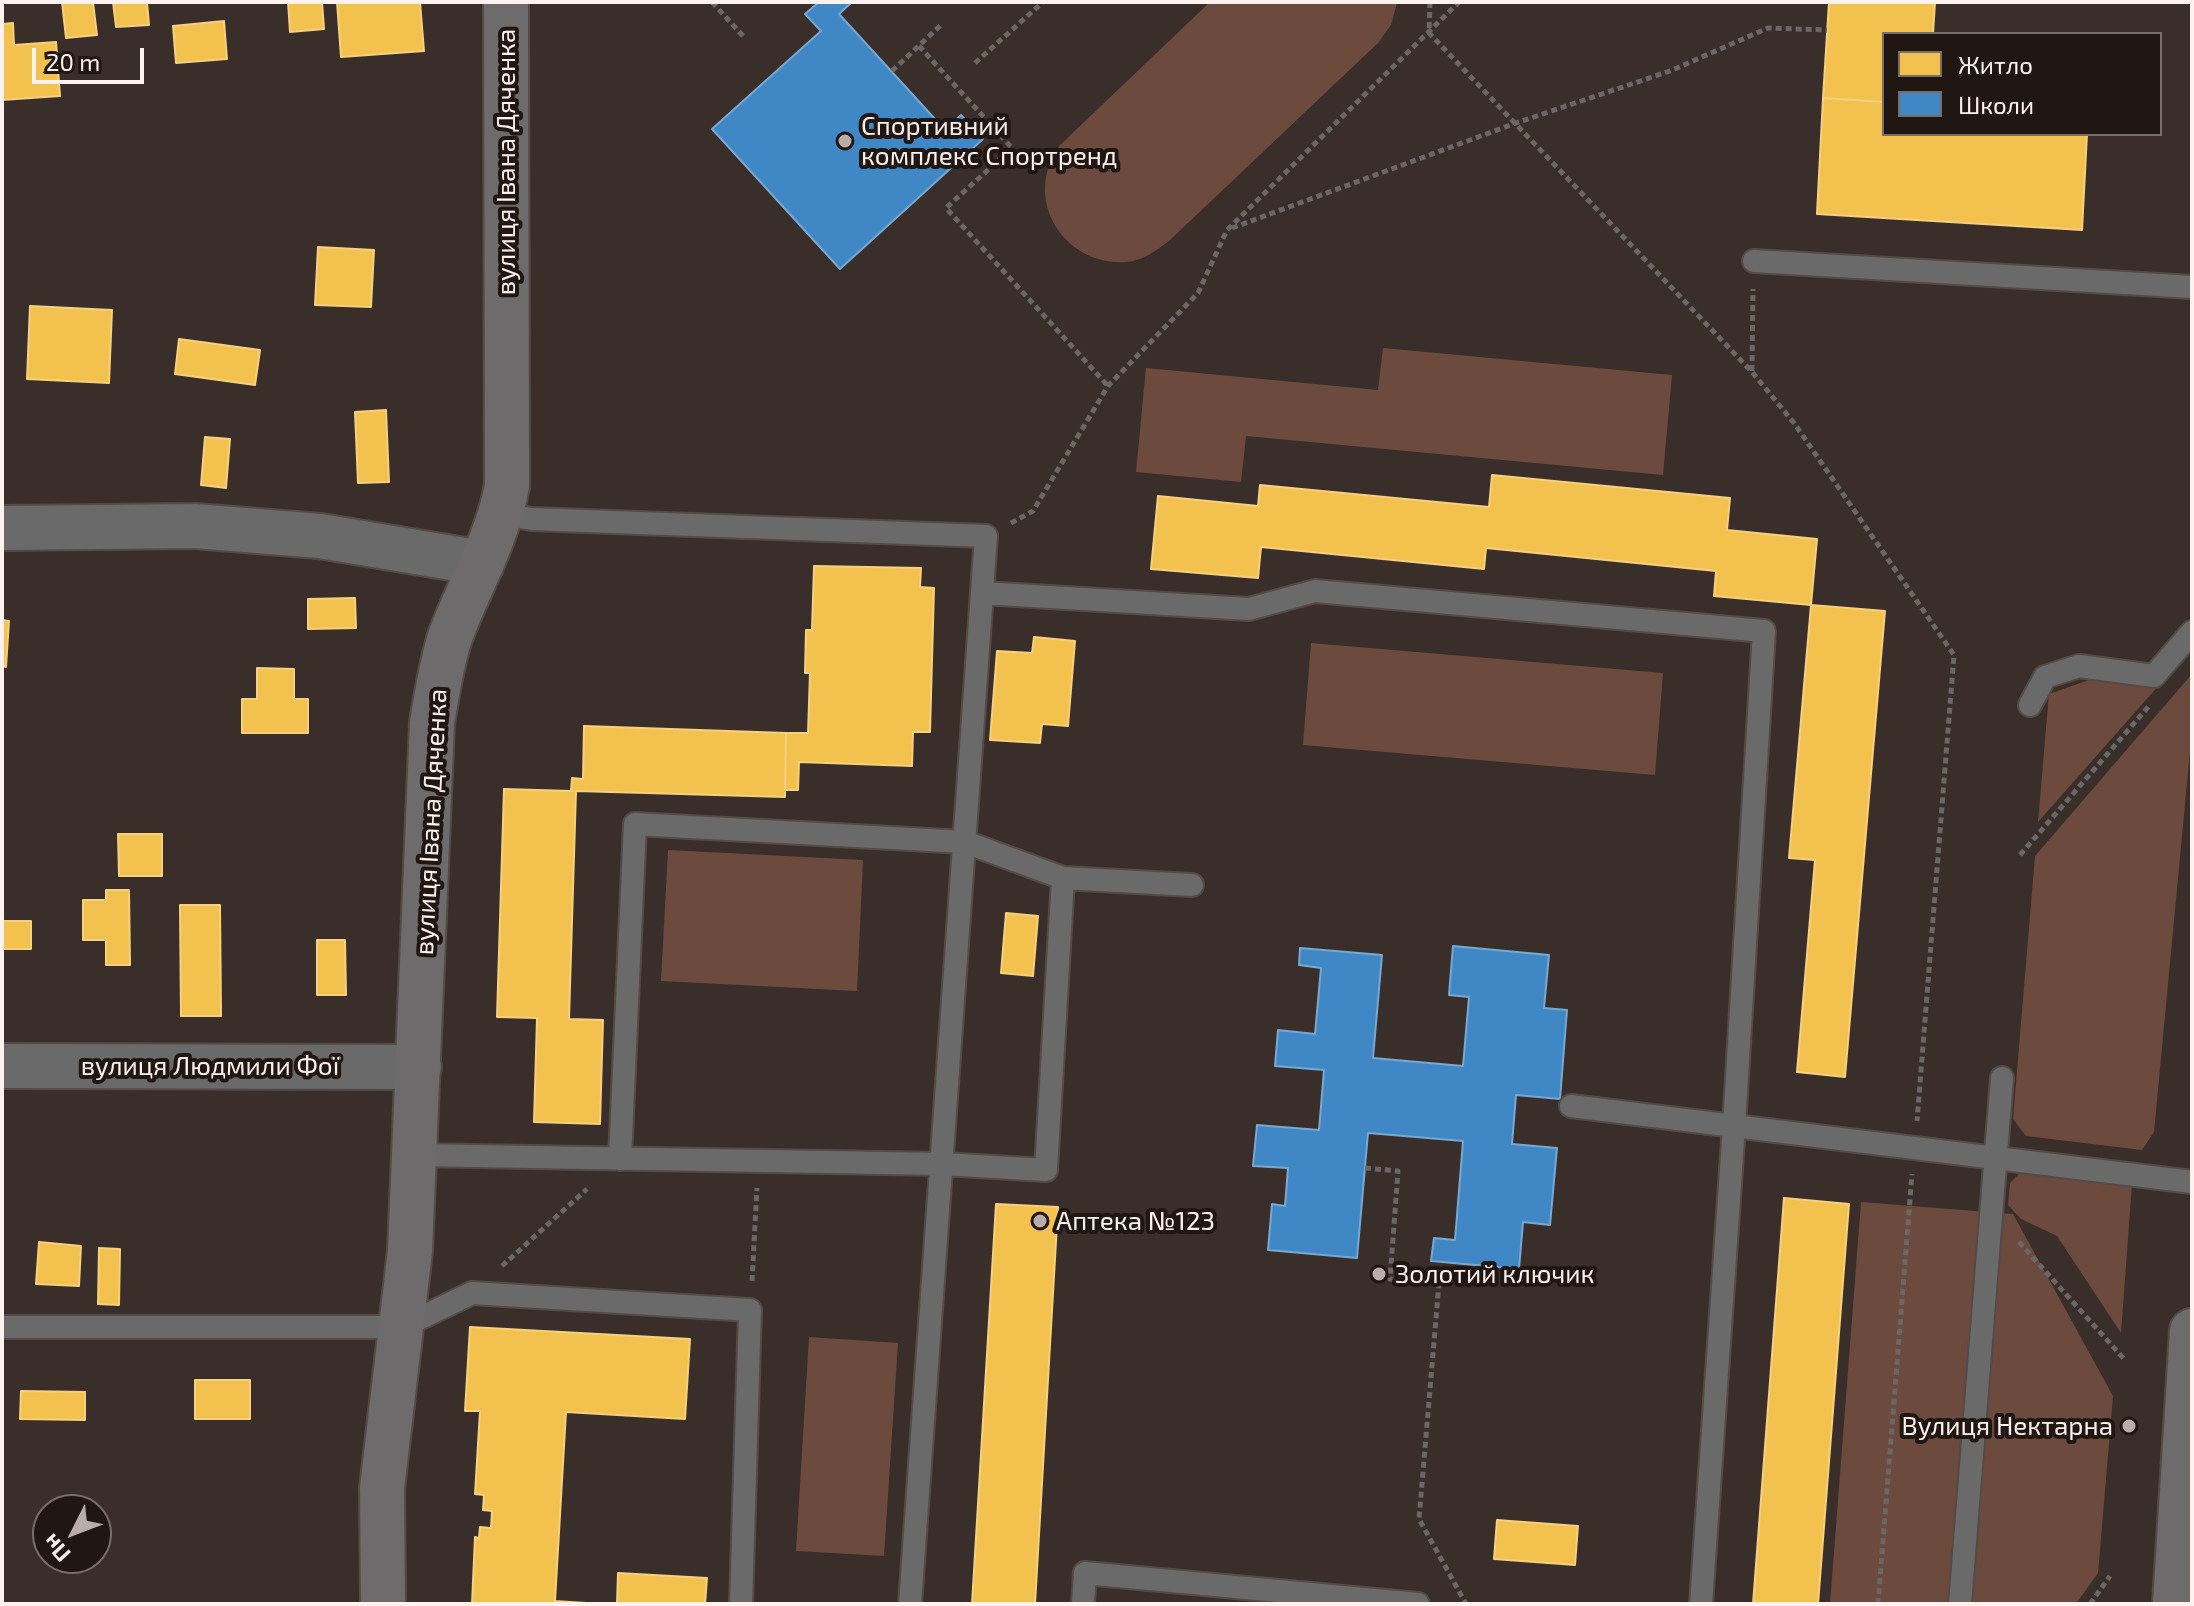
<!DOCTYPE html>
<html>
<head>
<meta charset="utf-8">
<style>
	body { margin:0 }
	#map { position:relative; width:2194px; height:1606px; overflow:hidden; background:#3a2e2a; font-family:"Exo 2",sans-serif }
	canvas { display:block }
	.frame { position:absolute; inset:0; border:4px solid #fff2ee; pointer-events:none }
	.legend { position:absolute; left:1882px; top:32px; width:280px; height:104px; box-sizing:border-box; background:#201612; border:2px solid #796e6a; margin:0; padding:10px 14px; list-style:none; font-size:24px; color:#fff2ee }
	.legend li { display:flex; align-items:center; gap:16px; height:40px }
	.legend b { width:40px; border:2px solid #796e6a }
	.north { position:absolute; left:32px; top:1494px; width:80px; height:80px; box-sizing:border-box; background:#201612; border:2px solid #796e6a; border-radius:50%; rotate:228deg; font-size:22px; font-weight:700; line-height:32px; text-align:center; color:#fff2ee }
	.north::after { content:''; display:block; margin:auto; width:28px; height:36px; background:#baada9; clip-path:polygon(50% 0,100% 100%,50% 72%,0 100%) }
	.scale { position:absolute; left:32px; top:48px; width:112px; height:36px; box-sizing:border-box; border:4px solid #fff2ee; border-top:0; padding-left:10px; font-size:24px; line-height:28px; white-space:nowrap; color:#fff2ee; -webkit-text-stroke:6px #201612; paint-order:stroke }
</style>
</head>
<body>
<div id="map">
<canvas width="2194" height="1606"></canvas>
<div class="frame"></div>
<ul class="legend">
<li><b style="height:22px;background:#f2c14e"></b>Житло</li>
<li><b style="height:22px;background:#3f88c5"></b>Школи</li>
</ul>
<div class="north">Пн</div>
<div class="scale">20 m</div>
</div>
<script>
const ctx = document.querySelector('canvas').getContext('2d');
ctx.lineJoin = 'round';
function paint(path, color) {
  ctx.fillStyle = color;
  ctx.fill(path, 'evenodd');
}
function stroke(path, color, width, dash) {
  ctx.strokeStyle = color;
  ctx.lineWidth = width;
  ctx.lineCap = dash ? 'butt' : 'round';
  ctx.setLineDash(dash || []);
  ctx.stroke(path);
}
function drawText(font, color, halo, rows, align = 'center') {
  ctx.font = font + ' "Exo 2",sans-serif';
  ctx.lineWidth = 8;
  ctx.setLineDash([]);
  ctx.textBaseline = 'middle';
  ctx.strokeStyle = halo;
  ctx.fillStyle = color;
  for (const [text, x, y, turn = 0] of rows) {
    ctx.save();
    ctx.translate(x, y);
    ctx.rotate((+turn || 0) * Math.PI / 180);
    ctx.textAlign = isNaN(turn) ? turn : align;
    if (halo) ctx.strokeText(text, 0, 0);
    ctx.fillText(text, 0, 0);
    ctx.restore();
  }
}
paint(new Path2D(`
	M1210,2l187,1 -6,22 -13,18 -208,197c-13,10 -27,21 -44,22 -50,4 -93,-43 -78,-93 2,-8 7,-16 11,-23z
	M1383,348l289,27 -9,100 -417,-39 -5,46 -105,-10 10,-104 232,22z
	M1311,643l352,30 -8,102 -352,-30z
	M2192,674v56l-38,402 -12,18 -116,-14 -13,-17 22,-263z
	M2089,680l71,4 -122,138 11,-128z
	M668,850l195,10 -6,131 -196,-10z
	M2024,1169l108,15 -11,149 -64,-97 -36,-17 -13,-14 2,-22z
	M1861,1202l152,12 100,182 -15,177 -22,31h-246z
	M809,1337l89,6 -14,213 -88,-5z`), '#6d4a3e');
const homes = new Path2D(`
	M62,2h31l4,33 -31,3z
	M113,2h34l2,23 -33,2z
	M288,2h34l2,27 -34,3z
	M337,2h83l4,49 -83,6z
	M1829,2h106l-2,32h-49v68l-61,-4z
	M224,21l3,38 -51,4 -3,-37z
	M13,23l1,22 42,-3 4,54 -58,4v-76z
	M1823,98l61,4v32h203l-5,96 -265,-16z
	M318,247l56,3 -3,57 -56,-2z
	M30,306l82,4 -3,73 -82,-4z
	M179,339l81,11 -5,35 -80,-11z
	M386,410l3,72 -31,1 -3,-71z
	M205,437l25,2 -4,49 -25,-3z
	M1492,475l238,23 -3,32 90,9 -6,66 -97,-9 2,-25 -230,-23 -2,21 -223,-22 -3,31 -107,-9 7,-73 100,10 2,-21 229,22z
	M814,566l107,2 -1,19 14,1 -4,144h-17l-1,34 -113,-4 -1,28h-13l1,-57h22l2,-60h-5l1,-43h6z
	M355,598l1,30 -48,1v-30z
	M1811,605l74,6 -40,466 -48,-5 18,-212 -26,-2z
	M2,620l7,1 -3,46 -4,-1z
	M1034,637l41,4 -7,85 -26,-2 -2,19 -50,-3 7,-89 35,2z
	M257,668l37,1v30h14v34h-66v-34h15z
	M584,726l202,7 -1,64 -209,-6 -7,228 34,1 -3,104 -66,-2 3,-104 -40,-1 7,-228 67,2 1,-13 11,1z
	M118,834h44v42h-43z
	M106,890h23l1,75h-24v-25h-23v-40h23z
	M180,905h40l1,111h-40z
	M1006,913l32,3 -5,60 -32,-3z
	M2,921h29v28h-29z
	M317,940h28l1,55h-29z
	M1784,1198l65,6 -31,400h-65z
	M996,1204l62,3 -23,397h-63z
	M39,1242l42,4 -2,40 -43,-2z
	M99,1248l21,1 -1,56 -21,-1z
	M470,1327l220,12 -5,80 -119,-7 -11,189 47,3h-130l3,-67 4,1 1,-11 11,1 1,-17 -9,-1 1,-15 -9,-1 5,-83h-15z
	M195,1380h55v39h-55z
	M21,1391l64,1v28l-65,-1z
	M1497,1520l81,6 -3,39 -81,-6z
	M618,1573l89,5 -2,26h-88z`);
paint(homes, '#f2c14e');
stroke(homes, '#f6d07e', 2);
const schools = new Path2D(`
	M819,2h33l-13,12 106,116 16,-15 22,24 -143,130 -128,-140 109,-98 -16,-17z
	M1453,946l96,9 -5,53 23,2 -7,89 -44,-4 -4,49 45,4 -7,77 -27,-3 -4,47 -88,-8 3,-23 21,2 8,-99 -95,-8 -11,125 -89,-8 4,-46 13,2 3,-38 -35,-2 4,-41 62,5 5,-60 -49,-4 3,-36 37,4 6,-66 -22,-3 1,-17 82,7 -9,103 90,8 6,-69 -20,-2z`);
paint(schools, '#3f88c5');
stroke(schools, '#79a8d1', 2);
const lane = new Path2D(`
	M1754,261l438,26
	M502,514l30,5 454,17 -76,1068
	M983,593l266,16 66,-18 449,40 -30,495 -33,478
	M2030,705l15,-28 34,-11 75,10 38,-44
	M1571,1106l621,76
	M415,1155l527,9 104,6 17,-292
	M620,1159l15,-335 330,18 98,36 129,7
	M2,1327h400l70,-34 278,17 -9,294
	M1083,1604l2,-31 333,31
	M1960,1604l42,-526`);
const street = new Path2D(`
	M2,528l193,-2 125,10 162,27
	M2,1066l417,1`);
const secondary = new Path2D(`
	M383,1604l-1,-116 28,-237 22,-528c5,-29 9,-58 18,-86 19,-51 47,-97 57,-151l-1,-484
	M2175,1604l17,-273`);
stroke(lane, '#544a47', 26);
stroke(street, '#544a47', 48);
stroke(secondary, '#544a47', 48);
stroke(new Path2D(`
	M712,2l31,34
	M1430,2l-1,31 323,339 42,51 160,232 -37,466
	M919,46l93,102 -66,60 162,178
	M975,63l68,-61
	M892,71l49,-46
	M1232,228l284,-105 154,-52 98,-43 59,2
	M1752,371l1,-82
	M1011,523l22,-12 75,-125 90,-93 29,-63 232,-228
	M2020,855l129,-149
	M1365,1168l33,3 -8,108 49,4 -20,236 47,85
	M2019,1242l106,118
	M502,1266l85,-77
	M752,1281l5,-93
	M1878,1604l34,-430
	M2090,1604l20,-28`), '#6a6766', 5, [6, 4]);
stroke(lane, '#6a6a6a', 22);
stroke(street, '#6a6a6a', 44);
stroke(secondary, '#6d6b6b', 44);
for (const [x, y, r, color] of [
	[845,141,8,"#baada9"],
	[1040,1221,8,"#baada9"],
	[1379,1274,8,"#baada9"],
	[2129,1426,8,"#baada9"]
]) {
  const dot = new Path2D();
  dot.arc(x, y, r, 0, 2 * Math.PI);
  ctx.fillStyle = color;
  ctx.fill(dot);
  stroke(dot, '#201612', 3);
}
drawText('26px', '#fff2ee', '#201612', [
	["Спортивний",861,126],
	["комплекс Спортренд",861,156],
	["Аптека №123",1056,1221],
	["Золотий ключик",1395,1274],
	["Вулиця Нектарна",2113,1426,"right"]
], 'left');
drawText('26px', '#fff2ee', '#201612', [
	["вулиця Івана Дяченка",506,162,-90],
	["вулиця Івана Дяченка",431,822,-87],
	["вулиця Людмили Фої",210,1066]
]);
</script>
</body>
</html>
